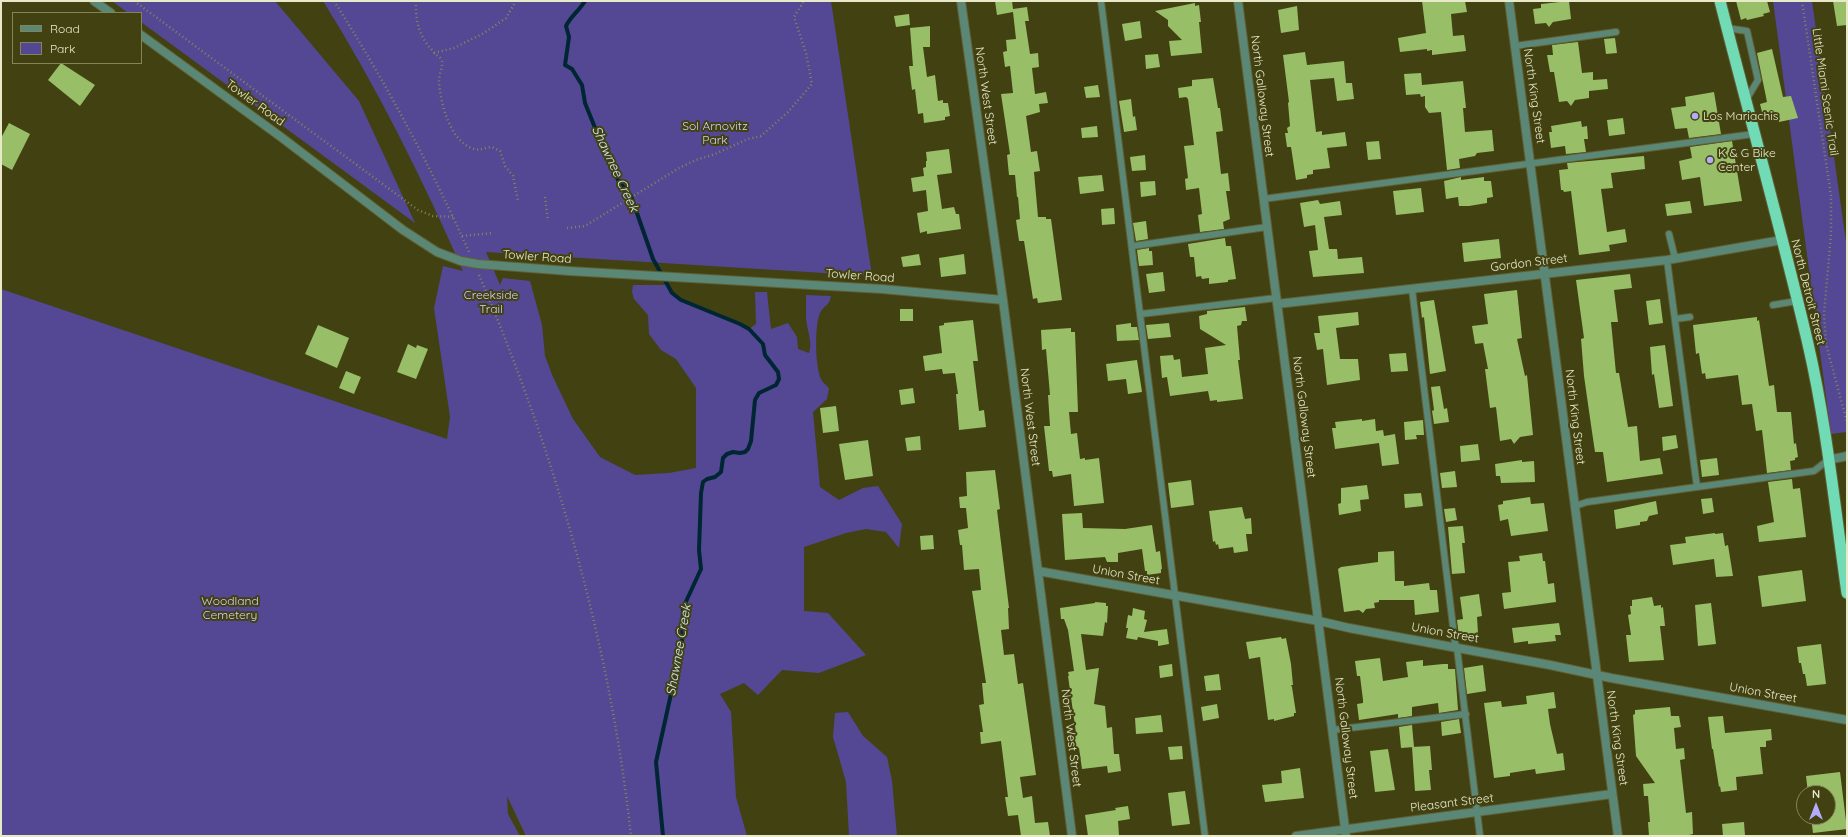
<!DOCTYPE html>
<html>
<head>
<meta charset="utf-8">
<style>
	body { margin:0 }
	#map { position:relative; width:1848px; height:837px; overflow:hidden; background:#424112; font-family:Quicksand,sans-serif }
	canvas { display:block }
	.frame { position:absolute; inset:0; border:2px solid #e8e9c9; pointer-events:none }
	.legend { position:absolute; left:12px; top:12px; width:130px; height:52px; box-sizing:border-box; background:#424112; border:1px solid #84845b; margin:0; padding:5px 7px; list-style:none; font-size:12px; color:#e8e9c9 }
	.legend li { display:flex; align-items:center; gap:8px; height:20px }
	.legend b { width:20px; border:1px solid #84845b }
	.north { position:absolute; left:1796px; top:785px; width:40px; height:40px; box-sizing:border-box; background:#424112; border:1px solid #84845b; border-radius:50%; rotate:0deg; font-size:11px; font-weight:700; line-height:16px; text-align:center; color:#e8e9c9 }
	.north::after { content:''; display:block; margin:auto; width:14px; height:18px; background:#b4acf9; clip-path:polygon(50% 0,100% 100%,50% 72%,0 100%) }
</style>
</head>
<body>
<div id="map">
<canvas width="1848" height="837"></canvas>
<div class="frame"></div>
<ul class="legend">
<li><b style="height:5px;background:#5b8776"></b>Road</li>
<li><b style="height:11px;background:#544894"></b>Park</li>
</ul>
<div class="north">N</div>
</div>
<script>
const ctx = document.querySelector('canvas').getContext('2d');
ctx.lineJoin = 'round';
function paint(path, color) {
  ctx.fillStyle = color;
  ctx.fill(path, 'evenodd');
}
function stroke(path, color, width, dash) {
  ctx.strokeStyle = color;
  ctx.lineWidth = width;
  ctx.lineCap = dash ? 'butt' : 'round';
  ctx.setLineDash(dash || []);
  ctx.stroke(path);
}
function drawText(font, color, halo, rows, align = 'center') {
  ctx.font = font + ' Quicksand,sans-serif';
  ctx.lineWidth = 4;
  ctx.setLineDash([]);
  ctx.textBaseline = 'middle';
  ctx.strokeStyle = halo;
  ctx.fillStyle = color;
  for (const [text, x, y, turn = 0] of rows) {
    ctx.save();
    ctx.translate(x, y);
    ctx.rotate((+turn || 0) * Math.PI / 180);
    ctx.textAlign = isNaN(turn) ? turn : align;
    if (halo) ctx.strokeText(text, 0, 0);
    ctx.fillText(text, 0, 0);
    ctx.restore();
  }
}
paint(new Path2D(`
	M112,1h163l84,100 56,122 -274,-201v-9h-13z
	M323,1h508l41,275 -386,-24 14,33 3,-7 27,3 12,44 3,31 8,21 20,42 27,38 35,18 34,-2 27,-5v-80l-20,-29 -15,-9 -12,-16 -1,-19 -14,-16 -2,-7 1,-7h35l4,8 9,7 59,24 9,5 7,-5 -1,-32h12l4,37 17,-6 9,14 1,12 11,4c4,-11 -2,-22 -3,-35 0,-8 0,-15 0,-23l25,1c-2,10 -5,8 -10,15 -7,12 -6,55 0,68 1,3 5,6 8,9l-2,11 -14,13 7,75 19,13 24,-12 15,-2 24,38 -3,24 -13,-16 -20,-3 -20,4 -42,14v64l24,2 38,42 -47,18 -37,-3 -24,25 -14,-12 -24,11 11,18 5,85 11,39h-221l-19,-40 1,18 12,22h-519v-547l446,150 3,-22 -16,-109 9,-42 20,5c-41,-93 -86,-184 -140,-270z
	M1773,1h39l35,248v183l-16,2z
	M848,712l15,24 24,21 5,24 5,55h-48l-3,-54 -13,-45 2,-24z`), '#544894');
stroke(new Path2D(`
	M585,1c-6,10 -14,15 -19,25l3,11 -4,28 7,4 10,16 3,18 19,47 14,30 13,16 22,63 19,34 9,7 59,24 9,5 14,15 2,11 13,17 1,7 -3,6 -17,8 -4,7 -4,41 -3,8 -3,3 -5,1 -7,-1 -6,2 -4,4 -2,14 -6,5 -8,2 -4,3 -2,11 -2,57 2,19 -18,39 -1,36 -26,118 7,74`), '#002634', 4);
paint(new Path2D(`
	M995,1h17l1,8 14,-2 2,14h-4l5,33 8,-1 1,14 -7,1 3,26 11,-2 2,11 -9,1 1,8 -14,4 5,36 6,-1 3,20 -6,1 4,45h8v2h5l11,81 -24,3 -1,-5 -4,1 -9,-58h-5l-3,-21 4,-1 -2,-22h-1l-2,-22h-6l-2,-20 3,-1 -9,-60 12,-1 -3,-27 -5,1 -2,-15 4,-1 -1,-11 10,-1 -3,-27 -16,3z
	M1422,1h43l2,11 -16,2 2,22 11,-1 2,16 -34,4v-5l-5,1v-2l-27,3 -2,-14 28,-5z
	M1569,1l2,18 -18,3 -4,5 -3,-4 -11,1 -2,-15 8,-1v-4z
	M1736,1h31l3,11 -7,2 1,2 -17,4 -1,-2 -5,2z
	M1833,1h14v24l-10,1z
	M1195,3v3l4,-1 2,17h-2l3,31 -31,3 -2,-15 13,-1 -14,-14v-6l-13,-9z
	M1297,6l2,24 -18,3 -3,-23z
	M909,14l1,11 -14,2 -2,-11z
	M1140,21l2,17 -17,3 -3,-17z
	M930,26v21h-7l4,30 8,-2 3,26 5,-1v3h5l2,13 -5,1v3l-21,3 -1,-10 -5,1 -3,-25 -3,1 -3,-24h4l-3,-38z
	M1615,38l2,15 -11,1 -2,-15z
	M1578,42l4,31 11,-1v8l14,-1 1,10 -19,2v7l-14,2 -4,6 -4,-5 -8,1 -5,-30h-4l-3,-17h6l-1,-10z
	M1772,49l11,48 8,-1 7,22 -19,4 -1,-6 -8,1 -1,-2 -6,1 -3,-12 7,-2 -10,-49z
	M1305,52l2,13 37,-4 2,22h6l2,16 -17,2 -3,-23 -24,2 6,52 6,-1v4l23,-3 2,14 -20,2 3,20 -17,2v4l-6,1v3l-11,2 -5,-33h-4l-2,-14h3l-1,-5 3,-2 -2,-23 1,-1 -6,-47z
	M1158,54l2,13 -14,2 -1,-14z
	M61,63l34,22 -15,21 -32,-26z
	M1421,73l1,12 41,-4 3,27h-3l2,24 27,-2 2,21 -17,2 -2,3 -16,3 1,9 -13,2 -6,-58 -12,1 -4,-6v-11l-4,1 -1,-3 -14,1 -2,-21z
	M1213,78l5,30h2l3,23 -7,1 5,42 7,-1 2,18h-4l4,28 -7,3 1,7 -24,3 -2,-17 4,-1 -3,-26 -13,2 -1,-11 3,-1 -4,-32 10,-1 -6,-46 -2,-2 -7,1 -1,-10 14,-2v-6z
	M1098,85l2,12 -14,1 -2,-11z
	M1714,92l7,42 -32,4 -2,-10 -12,1 -4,-21 15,-2 -1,-9z
	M1131,99l2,18 2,-1 2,14 -13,2 -5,-31z
	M1623,118l2,16 -16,2 -2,-16z
	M1581,121l1,6 5,-1 1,13h-4l2,13 -20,2 -1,-8 -14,2 -2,-16h3l-1,-6z
	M9,123l21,11 -18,36 -11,-6v-26z
	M1097,126l1,11 -16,1 -1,-10z
	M1379,141l2,18 -13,1 -2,-18z
	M1732,141l10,60 -38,5 -4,-29 -18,3 -3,-19 13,-3 -2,-11z
	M949,149l3,24 -15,2 5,34 12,-2 2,7h3l2,15 -34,5v-3l-7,2 -3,-20 11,-2 -2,-21 -13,2 -2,-14 13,-2 -1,-8 3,-1v-6h1l-1,-9z
	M1145,155l1,15 -14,1 -2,-14z
	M1644,156l1,13 -34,4 2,15 -12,1 6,43 18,-3 2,13 -18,3 1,6 -31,4 -8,-64 -7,1 -1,-2h-2l-2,-20 9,-1 -1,-6z
	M1102,175l2,16 -24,3 -2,-17z
	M1461,177v3l23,-3v4h7l2,16 -6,1v5l-18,3h-10l-1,-9 -12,2 -2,-18z
	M1155,181l1,14 -15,2 -1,-15z
	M1421,188l3,24 -28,3 -3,-24z
	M1318,200l2,4 20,-3 2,14 -18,2 5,32h8l1,10 24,-2 2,16 -51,4 -4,-26 9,-1 -3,-25 -11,2 -4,-24z
	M1690,201l2,12 -25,3 -2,-12z
	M1114,208l1,16 -13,1 -1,-16z
	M1146,221l2,18 -12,2 -3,-18z
	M1225,238l1,8h5l5,33 -8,1v2l-19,2v-6l-7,1 -1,-3 -5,1 -2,-20h-4l-2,-13z
	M1499,239l2,19 -37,4 -2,-19z
	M1149,248v3h3l1,14 -14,1 -2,-16z
	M919,254l2,11 -18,2 -2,-10z
	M964,254l2,20 -25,3 -2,-19z
	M1163,272l2,19 -16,2 -3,-19z
	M1630,274l2,14 -18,2 4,32h-7l5,51h3l9,54 9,-1 3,35 20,-3 3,16 -56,8 -4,-30h-8l-4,-27 -7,-49 -3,-37 3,-1 -8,-58z
	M1517,290l5,48 -5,1 8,37 2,-1 6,60 -13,2 -6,7 -3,-5 -11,2 -4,-34 -6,1 -5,-39h3l-5,-26 -8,1 -3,-18 16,-2 -4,-30z
	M1660,299l3,24 -14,2 -3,-24z
	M1434,300l12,71 -16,3 -6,-57 -2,1 -2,-16z
	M1245,307l2,14h-5l-1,4 -4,1 3,34h-2l5,39 -26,3v-2l-7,1 -2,-10 -38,5 -3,-19 -5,1 -2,-22 13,-1 1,5 6,-1 2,18 26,-3 -3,-26 21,-3 -26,-16 -1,-13 8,-2v-3z
	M900,309h13v12h-13z
	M1358,312l1,13 -23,3 4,31h18l2,21 -33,5 -4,-36 -6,1 -3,-17h6l-2,-17z
	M1757,317v4l2,-1 10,66 5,-1 3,27h14l3,32 2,-1 2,14 -3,1v2l-5,1 1,9 -24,3 -5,-43 -6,1 -4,-27 -10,1 -4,-30 -32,4 -1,-6 -3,1 -3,-21 -3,1 -3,-29z
	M973,320l5,41h-5l6,50 5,-1 2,17 -27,3 -3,-36h2l-3,-21 -12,1 -1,-5 -17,2 -2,-15 19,-3 -3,-27 5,-1v-2z
	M1131,323v4h6l2,13 -22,1 -1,-16z
	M1169,323l2,14 -23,2 -2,-14z
	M318,325l31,13 -12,30 -32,-14z
	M1071,328v4h4l3,80h-9l2,22 6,-1 3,26 5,-1v2l14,-2 5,45 -30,3 -3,-32 -18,3 -1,-6h-3l-5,-45h6l-2,-31h2l-4,-46 -4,1 -1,-20z
	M408,344l8,4 1,-3 11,4 -12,30 -19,-7z
	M1665,345l8,61 -14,2 -5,-34 -2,1 -2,-28z
	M1406,353l2,18 -17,1 -2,-18z
	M1137,360l5,32 -14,2 -2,-15 -18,2 -2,-17z
	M346,371l15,6 -7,17 -15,-6z
	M1440,386l4,23 3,-1 2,14 -15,2 -2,-13 2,-1 -3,-23z
	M913,388l2,15 -14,2 -2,-15z
	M836,406l3,25 -16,2 -3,-25z
	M1362,419v2l13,-2 1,12 7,-1 1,6 11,-2 4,30 -17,2 -3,-23 -44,6 -3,-21h4l-1,-6z
	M1423,420l1,15h-8l1,4 -12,1 -1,-18z
	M1676,435l2,13 -15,3 -1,-14z
	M920,436l1,14 -14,1 -2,-13z
	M868,440l5,36 -28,4 -6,-36z
	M1478,444l2,16 -19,2 -1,-16z
	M1717,458l2,17 -17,2 -2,-17z
	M1522,460v2l12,-1 1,21 -34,1 -1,-7h-4l-1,-12z
	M995,470l5,39 -3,1 12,98h-1l1,21 -8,1 3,25 10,-1 4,30 5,-1 13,92 -16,2 3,21 9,-2 3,27 13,-1 2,14h-29l-3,-21 -10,1 -3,-19h3l-7,-56 -20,3 -1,-12h3l-4,-27 5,-1 -2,-21h4l-14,-92 9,-1 -2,-21 -15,1 -2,-25h-2l-2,-15 10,-2 -2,-20h-6l-1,-11 8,-1 -1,-24z
	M1455,471l2,16 -15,1 -2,-15z
	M1792,479l1,10 7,-1 6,49 -47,5 -2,-16 17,-4 -6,-40z
	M1191,480l3,25 -23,3 -3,-25z
	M1367,485l2,14 -9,1 1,11 -22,4 -1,-11 3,-1v-15z
	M1421,493l2,13 -18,2 -1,-14z
	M1530,497l1,7 13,-1 4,28 -37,5 -3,-17 -8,2 -2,-16 5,-1v-3z
	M1712,498l2,14 -11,2 -2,-15z
	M1656,501l2,13 -9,2 -2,5 -7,1v3l-24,4 -2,-19z
	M1242,507l3,12 6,-1 1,16h-6l2,17 -14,2 -1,-6 -14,2 -1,-5 -2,1 -1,-4 -2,1 -4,-31z
	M1455,508l2,12 -11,2 -2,-13z
	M1082,513l1,15 42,1 27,-4 4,27 4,-1 2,18h-1v4l-14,2v-4h-2l-3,-22 -24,4v9h-11l-2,-5 -40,3 -3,-46z
	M1463,526l2,17h-3l3,30 -13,1 -4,-47z
	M1715,533v1l8,-1 2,13 3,-1 5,31 -17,1 -2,-18 -41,6 -3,-20 16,-2 -1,-6z
	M933,535l1,14 -13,1 -1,-14z
	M1394,551l1,30h9v5l25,-3 1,7h7l2,22 -24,3 -1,-15h-35v2l-5,1 1,5 -9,1 -3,4 -4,-3 -15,2 -6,-43 3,-2 37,-5v-10z
	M1542,553l1,8h2l3,23 6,-1 2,19 -52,7 -2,-16 9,-1 -3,-30 12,-1 -1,-5z
	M1802,570l4,31 -44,6 -4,-31z
	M1479,594l3,22 -5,1 1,16 -19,3 -2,-16 6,-1 -3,-22z
	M1652,597l2,9 7,-1v3l2,-1 2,19h-5l4,34 -35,2 -3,-27h5l-3,-20 3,-1 -1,-8h2v-6z
	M1095,602l11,1v3h2l-1,17 -2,-1 -2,14 -22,-2 5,36 13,-2 -5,36 11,2 2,22 5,-1 2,27h5l2,17 -13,2 -1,-7 -25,3 -3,-21h-3l-2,-15h2l-8,-57h1l-1,-4 6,-1 -6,-41 -4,-11h-3l-1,-11 35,-5z
	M1711,603l5,41 -18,2 -3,-41z
	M1133,608l12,3 -1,8 3,1 -3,12 23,-3 2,15 -11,2v-5l-20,-4 -1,3 -11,-2 2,-10h-2l2,-13 4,1z
	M1559,623l2,12h-6l1,6 -28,3v-3l-14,2 -2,-15z
	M1281,637l1,2 4,-1 5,26 2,21h-2l1,2 4,26h-2v3l-20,5v-2l-6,1 -8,-63 -11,2 -3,-17z
	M1821,644l5,40 -19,2 -2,-12h-2l-2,-11h-2l-2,-16z
	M1380,658l3,23 25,-4 -2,-15 17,-2v6l20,-2h5v5h7l3,41 -19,3 -1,-10 -26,4v9l-14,2v-4l-39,6 -2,-16 6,-1v-3l-3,-24h-3l-2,-15z
	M1172,664l1,12 -13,2 -1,-12z
	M1483,665l3,26 -19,3 -3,-26z
	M1219,674l2,16 -15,1 -2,-15z
	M1554,692l2,16 -8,1 2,15 7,30 6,-1 2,17 -29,4 -1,-5 -25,4v3l-16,2 -10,-75 17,-2 1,6 25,-3 -1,-8z
	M1217,704l2,14 -16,3 -2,-14z
	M1670,707l1,9h8l2,11 -7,1 2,21 8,-1 1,11 -5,1 6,53 6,-1 1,22 -8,2h-36l-1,-14h2l-2,-26h-4l-1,-12 12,-1 -19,-27 -3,-41 2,-1v-4z
	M1161,715l2,17 -27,2 -1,-16z
	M1723,716l2,17 46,-4 1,11 -6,1v6h-6l3,27 -27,3 1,13 -16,2 -1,-6 -1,1 -6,-38h-1l-4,-32z
	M1459,719l2,14 -19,3 -1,-14z
	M1412,725l2,22 -13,1 -2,-21z
	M1182,746l1,13 -13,1 -2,-13z
	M1430,746l2,24h-3l2,20 -16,1 -3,-44z
	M1388,749l7,41 -20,2 -5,-41z
	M1300,768l4,30 -39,4 -3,-17 20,-2 -1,-12z
	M1840,772l7,57 -34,4 -2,-16h17v-24h-20l-2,-17z
	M1185,791l5,33 -18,2 -4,-33z
	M1128,806l2,13 -12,2 1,14 -31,1 -3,-21 31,-5 -1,-2z
	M1744,822l1,14h-22l-1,-12z`), '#98be67');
const service = new Path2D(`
	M1101,1l104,835
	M1726,28l21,3 11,49 -12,20
	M1515,46l101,-14
	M1263,199l491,-65
	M1669,234l6,24
	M1133,246l134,-19
	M1667,260l30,227
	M1412,289l43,354 2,5 23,188
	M1773,305l24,-4
	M1141,314l135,-16
	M1675,319l15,-2
	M1575,506l12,-4 227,-31 14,-11
	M1333,730l133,-16`);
const minor = new Path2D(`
	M94,1l17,12
	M961,1l42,299 69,536
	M1238,1l108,835
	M1509,1l109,835
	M141,35l140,102 122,93 34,22 24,9 17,3 91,7 313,18 121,11
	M1277,304l390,-44 115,-20
	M1828,460l19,-4
	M1038,571l281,50 30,7 201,37 61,13 236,42
	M1296,836l316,-42`);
const trunk = new Path2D(`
	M1720,1c29,114 61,228 88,343 19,82 27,166 39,249`);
stroke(service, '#605f33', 8);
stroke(minor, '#605f33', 10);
stroke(trunk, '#605f33', 13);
stroke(new Path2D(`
	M134,1l284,209 15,6 20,1
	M334,1c51,80 96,164 135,251
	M416,1c-1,19 3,36 17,50 2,4 6,5 9,9 1,7 -3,14 -3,21 1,21 11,61 35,68 6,2 12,-2 18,-2l8,4 5,15 8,10 5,25
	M1802,1l29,195v38l-7,80 2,30 21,78
	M434,53l20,-5 30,-15 22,-15 10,-17
	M545,197l3,24
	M567,228l18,-2 94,-58 17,-8 19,-6 33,-15 13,-3 27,-24 24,-28 -6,-31 -12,-36 10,-16
	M462,236l31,-3
	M479,275c76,178 131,368 152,561`), '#85855c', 2.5, [1, 3]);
stroke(service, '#5b8776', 6);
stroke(minor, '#5b8776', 8);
stroke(trunk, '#71dbb6', 11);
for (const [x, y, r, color] of [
	[1695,116,4,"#b4acf9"],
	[1710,160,4,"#b4acf9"]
]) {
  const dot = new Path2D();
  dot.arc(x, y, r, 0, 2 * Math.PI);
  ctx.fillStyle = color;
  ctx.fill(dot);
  stroke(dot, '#424112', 1.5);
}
drawText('12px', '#e8e9c9', '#424112', [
	["Little Miami Scenic Trail",1825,92,82],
	["North West Street",986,96,82],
	["North Galloway Street",1262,96,83],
	["North King Street",1534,96,82],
	["Towler Road",255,103,36],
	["Towler Road",537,257,4],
	["Gordon Street",1529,263,-7],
	["Towler Road",860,276,4],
	["North Detroit Street",1808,292,76],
	["North West Street",1030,417,83],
	["North Galloway Street",1304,417,83],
	["North King Street",1575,417,83],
	["Union Street",1126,575,10],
	["Union Street",1445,633,10],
	["Union Street",1763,693,10],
	["North West Street",1071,738,83],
	["North Galloway Street",1346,738,83],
	["North King Street",1617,738,82],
	["Pleasant Street",1452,803,-7]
]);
drawText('12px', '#e8e9c9', '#424112', [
	["Los Mariachis",1703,116],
	["K & G Bike",1718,153],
	["Center",1718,167]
], 'left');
drawText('12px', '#d4d1fd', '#424112', [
	["Sol Arnovitz",715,126],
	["Park",715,140],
	["Creekside",491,295],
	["Trail",491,309],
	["Woodland",230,601],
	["Cemetery",230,615]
]);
drawText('italic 13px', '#d1e9f5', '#424112', [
	["Shawnee Creek",615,169,65],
	["Shawnee Creek",679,650,-80]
]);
</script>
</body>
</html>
